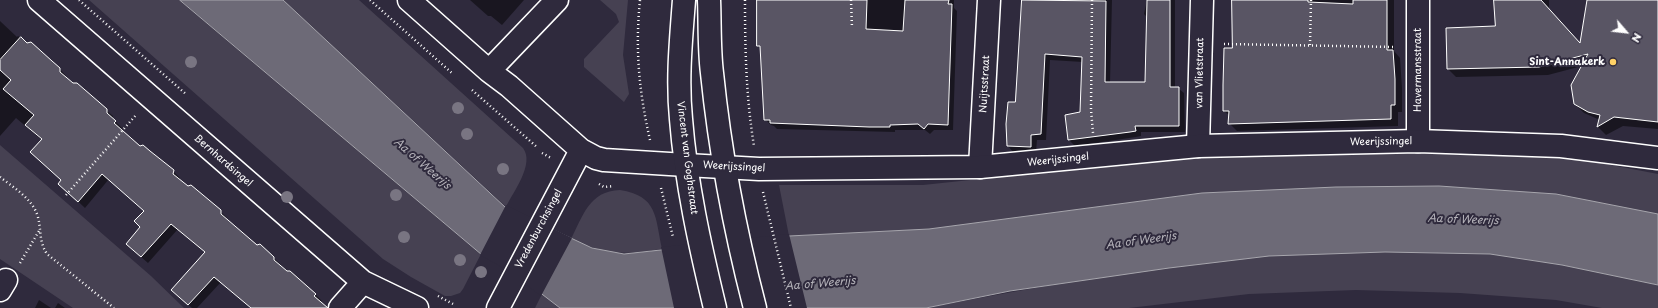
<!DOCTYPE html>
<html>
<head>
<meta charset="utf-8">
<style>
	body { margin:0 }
	#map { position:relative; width:1658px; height:308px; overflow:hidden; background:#2f2a3d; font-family:"Playpen Sans",sans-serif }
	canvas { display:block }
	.north { position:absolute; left:1606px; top:12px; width:40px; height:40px; -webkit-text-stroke:3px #2f2a3d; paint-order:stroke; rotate:118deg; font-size:11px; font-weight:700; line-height:16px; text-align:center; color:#fff }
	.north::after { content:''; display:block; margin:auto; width:14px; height:18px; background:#fff; clip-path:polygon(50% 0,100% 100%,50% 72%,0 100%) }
</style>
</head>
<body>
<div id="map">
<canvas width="1658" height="308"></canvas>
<div class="north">N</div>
</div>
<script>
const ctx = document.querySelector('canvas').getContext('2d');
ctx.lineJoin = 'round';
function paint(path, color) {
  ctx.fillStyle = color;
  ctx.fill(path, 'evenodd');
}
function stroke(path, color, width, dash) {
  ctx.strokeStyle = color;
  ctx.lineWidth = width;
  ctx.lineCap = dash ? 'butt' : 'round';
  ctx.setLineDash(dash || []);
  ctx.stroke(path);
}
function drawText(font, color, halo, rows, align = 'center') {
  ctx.font = font + ' "Playpen Sans",sans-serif';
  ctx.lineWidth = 4;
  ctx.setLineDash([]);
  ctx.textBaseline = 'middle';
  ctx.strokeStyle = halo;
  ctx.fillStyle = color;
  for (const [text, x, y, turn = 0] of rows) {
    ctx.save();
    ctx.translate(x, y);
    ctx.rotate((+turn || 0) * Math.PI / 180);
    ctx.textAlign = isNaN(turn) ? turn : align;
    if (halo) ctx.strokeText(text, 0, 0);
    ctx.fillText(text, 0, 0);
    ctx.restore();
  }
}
paint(new Path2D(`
	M89,0h91l301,254 -18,35 -3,4 -9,3h-6l-34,-19 -28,-18z
	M283,0h76l164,148c12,16 -10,44 -17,59z
	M600,0h28l-5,55 6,39 -5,8 -40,-35v-8l35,-37 -3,-8z
	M0,145l151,131 33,32h-111l-73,-49z
	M1338,149l221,6 99,19v40l-102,-20 -117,-8 -103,1 -134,6 -273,36 -140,7 -10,-51h144l274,-29z
	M620,190c38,6 35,27 42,59 -40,6 -54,6 -91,-10 12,-23 18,-48 49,-49z
	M1385,252l105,2 72,11 96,20v23h-56l-46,-8 -96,-7 -104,-3 -107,4 -120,14h-203c113,-22 227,-41 341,-52 39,-4 79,-3 118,-4z
	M542,294l18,14h-25z`), '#464152');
const water = new Path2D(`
	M180,0h103l222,207 87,41 32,6 165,-18 140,-7 273,-36 134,-6 103,-1 117,8 102,20v71l-96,-20 -72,-11 -105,-2 -116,4 -100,12 -159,23 -84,17h-366l-52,-40 -27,-14z`);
paint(water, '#6d6a77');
stroke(water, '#a7a6ad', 1);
paint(new Path2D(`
	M506,205l66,33 -31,58 -34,-26 -27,-15z
	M789,234l18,74h-133l-13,-61z`), '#2f2a3d');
paint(new Path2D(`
	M470,0h54l-22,25 -11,-9h-3z
	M758,0h196v8l3,3 -4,119h-19l-4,4 -5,-4h-30v2l-118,-3 -3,-3 -3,-1 -6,-6 -4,-71 -3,-3z
	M1022,0h90l-2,83h36l1,-66 -3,-3 3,-14h28v88h3l6,5 1,39h-44v4l-5,1 -61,9 -6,-6 -3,-24 15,-3 2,-51 -33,-2 -4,80h-9l-1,12h-23l-5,-6 8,-43z
	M1234,0h160v51l6,7 2,30v24h-4v14l-161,5 -8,-8 1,-7 -6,-5 9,-62z
	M1495,0h54v10l32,34 7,-44 70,1v128l-35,-3 -17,9 -8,-8 2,-7 -16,-7 -9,-9 7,-38 -34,9 -92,2 -8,-8 48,-42z
	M0,21l17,16 1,-1 42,33 6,7v2l40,32 7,6v3l9,9 -2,2 53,41 7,7v2l40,31 7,7v2l30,26 17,12 6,6v3l35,27 7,7 -2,1v6h-68l-31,-26 -24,26h-5l-13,-12 27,-44 -28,-23 -30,34 -15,-13 8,-23 4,-16 -36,-32 -24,29 -19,-18 -4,-10 -20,-40 -26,-22 -16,18z
	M39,300l12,8h-16z
	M58,303l7,5h-10z`), '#0007');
const building = new Path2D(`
	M757,0h110l-1,29 37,2 2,-31h44l-1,4h4l-4,121 -20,-1 -4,5 -6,-5 -28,1v2h-21l-99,-4v-3h-6l-4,-74h-3z
	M1022,0l84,1 -1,81h40l2,-82h23v87h9v39h-44l1,5 -6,1 -62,8 -3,-25 15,-3 2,-55 -37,-3 -4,80 -10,1v12l-24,-1 -1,-22 2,-22h7z
	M1232,0h76v2l45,2v-4h34v50h6l2,29v26h-4v14l-163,5 1,-13h-6v-26l1,-37h8z
	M1494,0h47l39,43 7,-43h71v122l-44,-5 -17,10 3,-12 -12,-3 -14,-8 -3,-19 17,-31 -49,13 -92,2 -1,-41 49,-2z
	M21,37l6,6 4,-1 21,19 8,7v4l13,11h4l30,26v4l9,8 -2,2 26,23 3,-1 7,6 24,19 -1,4 15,12 3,-1 30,25v4l36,31 3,-1 14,13v3l13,11h3l26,23 -2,2 14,12h-77l-37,-31 -26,28 -17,-15 34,-38 -34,-28 -30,33 -15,-13 14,-17 -6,-6 10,-10 -42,-37 -24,28 -20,-18 3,-4 -31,-28 12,-13 -17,-14 9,-10 -31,-26 8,-9 -11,-10v-10z`);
paint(building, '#595564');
stroke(building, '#fff', 1);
const minor = new Path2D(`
	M39,0l324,282 54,26
	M409,0l80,71 20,15 72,64 15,8 8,2 82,5
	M1418,0v141
	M489,71l68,-71
	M1198,146l4,-146
	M980,167l9,-167
	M0,290l6,-10
	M340,308l23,-26
	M498,308l83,-158`);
const tertiary = new Path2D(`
	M686,165l73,4 221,-2 218,-21 220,-5 143,5 97,12`);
const secondary = new Path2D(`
	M684,0c-3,40 -7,79 -3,119 5,64 19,127 34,189
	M709,0c1,24 0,49 3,73 8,79 23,158 43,235`);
stroke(minor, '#fff', 25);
stroke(tertiary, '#fff', 25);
stroke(secondary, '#fff', 25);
stroke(new Path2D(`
	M79,0l108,95
	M370,0l83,74
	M640,0c-5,49 -1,92 10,140
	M745,0c0,49 1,97 9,146
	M851,0l1,28
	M1092,0l-1,110 2,23
	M1224,44l171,3
	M1310,45l1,-45
	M472,90l66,58
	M542,153l9,5
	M0,177c13,10 31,21 37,37 5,15 1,26 10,40l67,54
	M599,184l5,3 10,-1
	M661,188l12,49
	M763,192l28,116
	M66,195l70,-80
	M20,263l19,-32
	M438,296l17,9`), '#fff', 2.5, [1, 3]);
stroke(minor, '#2f2a3d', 22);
stroke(tertiary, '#2f2a3d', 22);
stroke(secondary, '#2f2a3d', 22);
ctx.fillStyle = '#797582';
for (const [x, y] of [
	[191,62],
	[458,108],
	[467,134],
	[503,169],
	[396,195],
	[287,197],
	[404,237],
	[460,260],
	[481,272]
]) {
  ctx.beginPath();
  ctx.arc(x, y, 6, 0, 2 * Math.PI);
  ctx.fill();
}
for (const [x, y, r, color] of [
	[1613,62,4,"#ffd166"]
]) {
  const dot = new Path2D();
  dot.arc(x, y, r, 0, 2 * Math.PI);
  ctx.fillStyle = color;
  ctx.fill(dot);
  stroke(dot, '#2f2a3d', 1.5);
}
drawText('bold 10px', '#fff', '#2f2a3d', [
	["Sint-Annakerk",1605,62]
], 'right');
drawText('10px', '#fff', '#2f2a3d', [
	["Havermansstraat",1418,70,-90],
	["van Vlietstraat",1200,73,-89],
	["Nuijtsstraat",985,84,-87],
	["Weerijssingel",1381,142,-1],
	["Vincent van Goghstraat",687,158,83],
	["Weerijssingel",1058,160,-6],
	["Bernhardsingel",223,161,41],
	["Weerijssingel",734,167,3],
	["Vredenburchsingel",539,229,-62]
]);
drawText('italic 11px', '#b6b4bb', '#2f2a3d', [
	["Aa of Weerijs",422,164,41],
	["Aa of Weerijs",1463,220,2],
	["Aa of Weerijs",1141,241,-8],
	["Aa of Weerijs",820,284,-5]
]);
</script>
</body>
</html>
